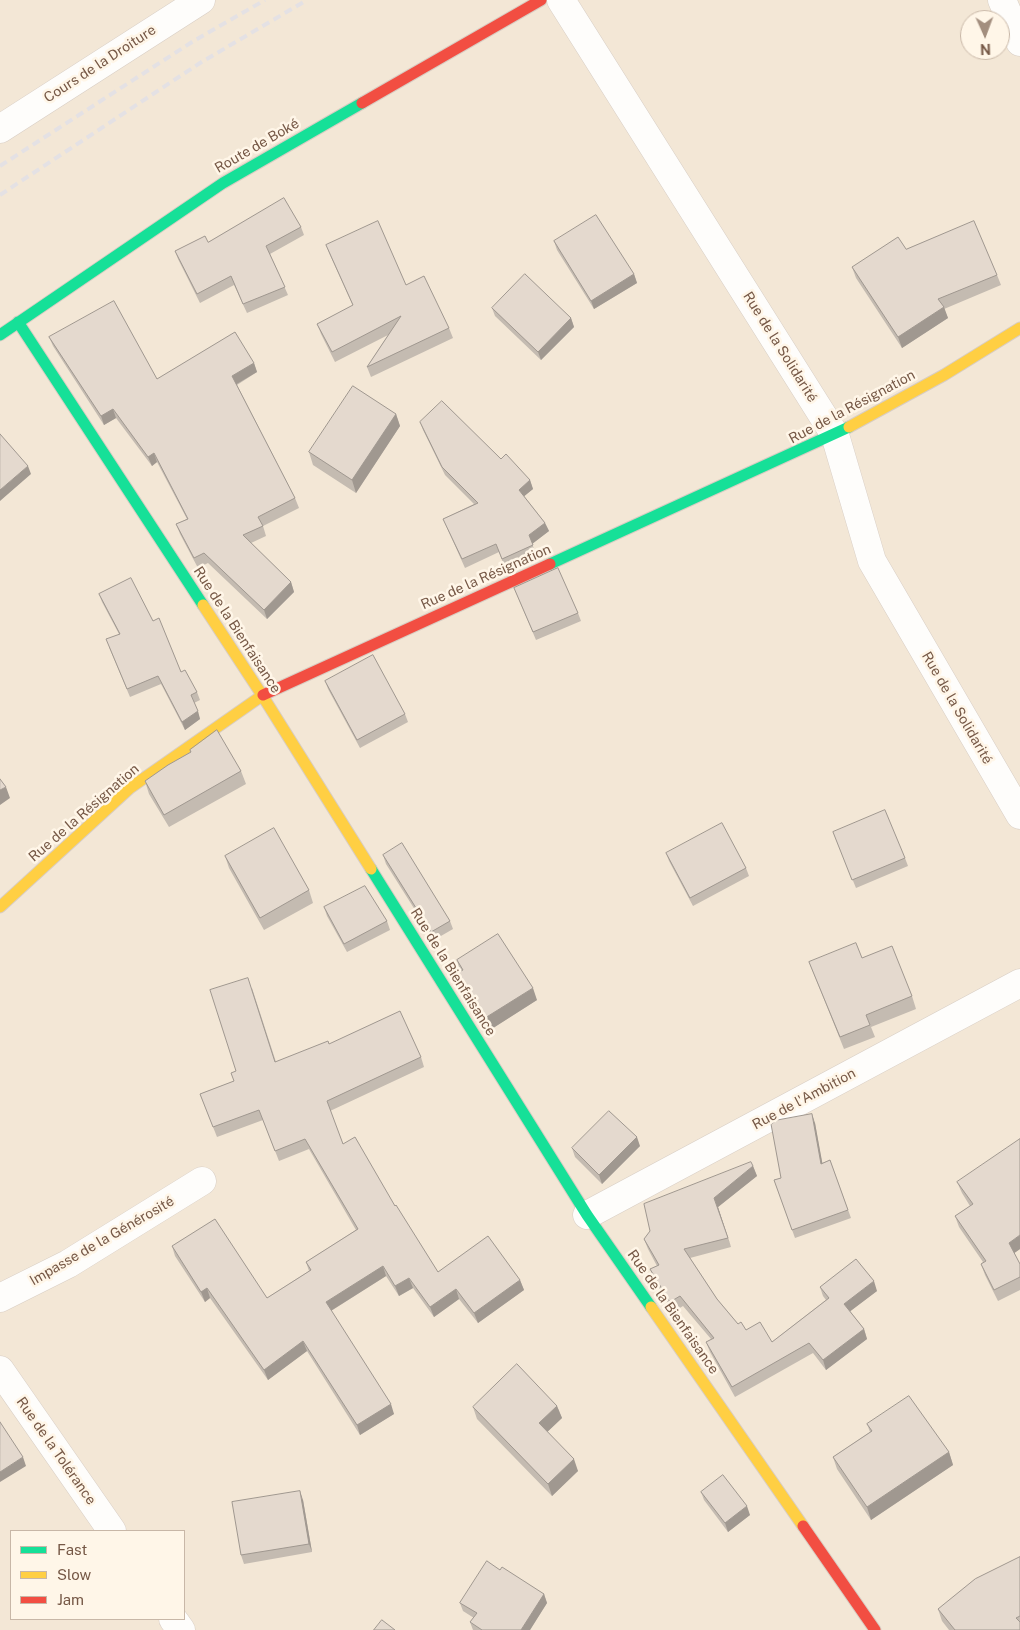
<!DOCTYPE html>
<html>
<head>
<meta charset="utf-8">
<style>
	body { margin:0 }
	#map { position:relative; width:1020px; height:1630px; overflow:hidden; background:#f7f1e7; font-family:"Public Sans",sans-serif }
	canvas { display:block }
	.legend { position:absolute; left:10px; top:1530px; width:175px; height:90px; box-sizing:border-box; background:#fff6e8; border:1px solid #c8b7a7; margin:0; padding:6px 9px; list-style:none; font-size:15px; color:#765846 }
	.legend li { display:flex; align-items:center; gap:10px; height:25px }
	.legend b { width:25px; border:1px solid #c8b7a7 }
	.north { position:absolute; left:960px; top:10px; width:50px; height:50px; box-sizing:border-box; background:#fff6e8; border:1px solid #c8b7a7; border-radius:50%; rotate:178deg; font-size:14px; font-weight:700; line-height:20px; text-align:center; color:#765846 }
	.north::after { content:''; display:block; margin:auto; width:18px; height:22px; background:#a38e7e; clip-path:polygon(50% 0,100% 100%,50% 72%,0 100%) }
</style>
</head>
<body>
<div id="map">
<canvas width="1020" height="1630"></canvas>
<ul class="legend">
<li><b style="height:6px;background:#16e098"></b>Fast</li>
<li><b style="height:6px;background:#ffcf43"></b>Slow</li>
<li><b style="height:6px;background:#f24e42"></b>Jam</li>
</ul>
<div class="north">N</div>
</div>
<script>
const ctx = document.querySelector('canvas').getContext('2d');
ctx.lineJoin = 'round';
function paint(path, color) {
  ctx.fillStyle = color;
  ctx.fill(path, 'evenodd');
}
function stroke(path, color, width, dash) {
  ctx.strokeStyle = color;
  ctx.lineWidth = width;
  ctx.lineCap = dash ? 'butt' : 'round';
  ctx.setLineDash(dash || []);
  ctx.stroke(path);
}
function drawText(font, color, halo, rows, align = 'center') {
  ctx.font = font + ' "Public Sans",sans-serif';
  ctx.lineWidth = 5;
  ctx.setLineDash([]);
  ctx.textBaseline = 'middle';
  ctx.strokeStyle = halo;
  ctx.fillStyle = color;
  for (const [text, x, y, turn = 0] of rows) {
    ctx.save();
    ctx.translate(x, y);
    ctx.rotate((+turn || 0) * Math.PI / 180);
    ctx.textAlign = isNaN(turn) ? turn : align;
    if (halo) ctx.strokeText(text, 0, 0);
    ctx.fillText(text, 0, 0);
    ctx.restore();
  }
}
paint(new Path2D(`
	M0,0h1020v1630h-1020zM970,20h30v30h-30zM11,1531h173v88h-173z`), '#f3e7d6');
const street = new Path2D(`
	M561,0l274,435 37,126 148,254
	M1002,0l18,42
	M0,129l201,-129
	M587,1215l433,-232
	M0,1298l68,-34 134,-83
	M0,1370l112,161
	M173,1619l8,11`);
const fast = new Path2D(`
	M18,322l185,283
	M0,335l223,-152 139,-80
	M550,564l299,-137
	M371,869l216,346 64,92`);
const slow = new Path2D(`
	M849,427l95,-52 76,-47
	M203,605l59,90 109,174
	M0,907l130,-119 133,-93
	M651,1307l152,219`);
const jam = new Path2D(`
	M362,103l179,-103
	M263,695l287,-131
	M803,1526l72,104`);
stroke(street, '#d8cec5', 29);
stroke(fast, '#d8cdc3', 13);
stroke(slow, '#d8cdc3', 13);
stroke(jam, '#d8cdc3', 13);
stroke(street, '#fefdfb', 28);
stroke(fast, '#16e098', 11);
stroke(slow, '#ffcf43', 11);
stroke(jam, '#f24e42', 11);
stroke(new Path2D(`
	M0,166l192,-124 73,-42
	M0,195l200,-132 107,-63`), '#e4e1e4', 4, [8, 5]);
paint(new Path2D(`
	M301,227l3,8 -34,19 18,41 -41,18 -13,-28 -34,18 -22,-44 -3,-8 33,-9z
	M554,241l80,33 3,9 -43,26 -37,-59z
	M326,245l80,40 43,43 4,10 -82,39 -4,-10 21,-32 -53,27 -14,-28 -4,-10 36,-18 -23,-51z
	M906,249l91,26 4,10 -57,24 4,9 -46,30 -46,-70 -4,-11z
	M492,308l79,10 3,9 -33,33 -46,-44z
	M49,337l108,42 97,-16 3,9 -20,13 58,113 4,10 -36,18 3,10 -15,7 40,39 3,10 -27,27 -59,-56 -10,5 -18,-34 -4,-10 11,-5 -30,-57 -5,4 -36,-48 -12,7 -51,-79z
	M396,414l4,12 -44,67 -43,-28 -4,-13z
	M420,422l81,37 29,21 3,9 -9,7 21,27 4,8 -17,13 4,9 -31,15 -6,-16 -34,16 -22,-49 31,-15 -29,-29 -22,-45z
	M514,588l64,25 3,8 -45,19z
	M99,594l54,27 28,51 16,20 3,8 -6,3 6,16 -15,11 -24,-46 -31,13 -21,-50 10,-13 -17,-32z
	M325,681l80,33 3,8 -48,26 -32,-59z
	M190,750l51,21 5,13 -77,43 -20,-33 -4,-13 45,-29z
	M833,832l72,26 3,8 -52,22z
	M666,853l80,15 3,8 -56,30 -24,-45z
	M383,855l67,66 3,8 -19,11 -48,-76z
	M225,856l84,34 4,13 -49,27 -35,-62z
	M324,907l63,14 3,9 -43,22 -20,-36z
	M862,958l50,38 4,13 -45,18 4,10 -31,12 -35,-87z
	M457,960l80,40 -47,30 -28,-45 -5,-12 3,-2z
	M252,988l24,74 53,-18 92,13 3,10 -94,44 13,33 52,62 43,66 82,8 4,10 -46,33 -19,-24 -25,18 -21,-29 -14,8 -13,-20 -55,35 63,103 -34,21 -53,-84 -39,29 -58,-82 -5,4 -30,-46 -3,-10 95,52 42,-27 -3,-9 50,-32 -47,-81 -30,12 -16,-41 -46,17 -17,-43 34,-13z
	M815,1123l7,40 8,-3 21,58 -56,20 -21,-58 7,-2z
	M640,1146l-38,38 -27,-27 -3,-9z
	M753,1166l4,10 -39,31 13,40 -41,11 27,41 21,25 8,6 26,12 54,-42 -3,-4 -3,-9 57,4 -27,20 14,18 3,10 -41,31 -13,-17 -78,44 -25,-45 -4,-10 5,-3 -28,-33 -10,6 -19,-33 -4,-10 7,-3 -9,-17 -4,-10z
	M957,1182l63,67 -6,4 6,11v26l-22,11 -13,-26 -4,-11 2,-2 -24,-35 -4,-11 15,-10 -8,-13z
	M557,1406l5,12 -15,14 31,39 -26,25 -75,-77 -4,-12z
	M867,1424l82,28 4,13 -82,55 -34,-51 -4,-12 37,-25z
	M701,1492l49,23 -22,17 -24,-32z
	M303,1500l9,52 -68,12 -3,-9z
	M1020,1557v73h-71l-7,-9 -4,-12z
	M500,1570l44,24 3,9 -17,27h-57l-3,-8 4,-4 -11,-7 -3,-8z`), '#c4bbb1');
paint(new Path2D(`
	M634,274l3,9 -43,26 -3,-8z
	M944,307l4,11 -46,30 -4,-11z
	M571,318l3,9 -33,33 -3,-8z
	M254,363l3,9 -22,13 -3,-9z
	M113,409l3,9 -12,7 -3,-9z
	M396,414l4,12 -44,67 -4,-13z
	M154,453l3,9 -5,4 -4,-9z
	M28,466l3,8 -31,27v-11z
	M530,480l3,9 -11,9 -3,-8z
	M545,523l4,8 -17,13 -3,-9z
	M291,582l3,10 -27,27 -3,-9z
	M198,711l2,8 -15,11 -3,-8z
	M6,787l4,11 -10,7v-15z
	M533,988l4,12 -47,30 -5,-12z
	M812,1114l3,9 9,49 -3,-8z
	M637,1137l3,9 -38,38 -3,-9z
	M753,1166l4,10 -39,31 13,40 -17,-49z
	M1020,1235v14l-7,5 -4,-11z
	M383,1266l3,10 -57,36 -3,-10z
	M409,1278l4,10 -14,8 -4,-10z
	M520,1280l4,10 -46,33 -4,-10z
	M874,1281l3,10 -29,22 -4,-9z
	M207,1288l3,10 -5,4 -4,-10z
	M456,1289l3,10 -25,18 -4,-10z
	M864,1329l3,10 -41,31 -3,-10z
	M303,1341l4,10 -39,29 -4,-10z
	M391,1404l3,10 -34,21 -3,-10z
	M557,1406l5,12 -19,18 -4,-13z
	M949,1452l4,13 -82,55 -4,-13z
	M23,1457l3,9 -26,16v-10z
	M574,1459l4,12 -26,25 -4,-12z
	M300,1491l3,9 9,52 -3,-8z
	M747,1506l3,9 -22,17 -3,-9z
	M544,1594l3,9 -17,27h-9z`), '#a09890');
const building = new Path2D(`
	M284,198l17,29 -35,19 19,41 -42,17 -12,-28 -34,18 -22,-43 30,-15 3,6z
	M596,215l38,59 -43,27 -37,-60z
	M378,221l28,64 18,-9 25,52 -82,39 34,-51 -69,36 -15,-28 36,-19 -27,-60z
	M974,221l23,54 -59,24 6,8 -46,30 -46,-70 46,-30 8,12z
	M525,274l46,44 -33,34 -46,-44z
	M114,301l43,78 78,-47 19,31 -22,13 63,122 -37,19 5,9 -20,9 48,47 -27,28 -60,-57 -10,5 -18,-34 12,-5 -34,-66 -6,4 -35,-48 -12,7 -52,-79z
	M353,386l43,28 -44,66 -43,-28z
	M442,401l59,58 5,-5 24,26 -11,10 26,33 -16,12 4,10 -31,14 -6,-15 -34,15 -19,-40 35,-16 -36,-36 -22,-45z
	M0,434l28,32 -28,24z
	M558,568l20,45 -45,19 -19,-44z
	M131,578l22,43 6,-3 22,54 4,-2 12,22 -6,3 7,16 -16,11 -24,-46 -31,13 -21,-50 14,-5 -21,-40z
	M373,655l32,59 -48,26 -32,-59z
	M217,730l24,41 -77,44 -19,-34 23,-16 23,-13 -1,-2z
	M0,779l6,8 -6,3z
	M885,810l20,48 -53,22 -19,-48z
	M722,823l24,45 -56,30 -24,-45z
	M274,828l35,62 -49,28 -35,-62z
	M402,843l48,78 -19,11 -48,-77z
	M365,886l22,35 -43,23 -20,-37z
	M498,934l35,54 -48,30 -28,-45 6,-3 -6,-10z
	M856,943l6,15 30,-12 20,50 -46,19 4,10 -30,12 -31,-75z
	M248,978l27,84 53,-21 1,3 71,-33 21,46 -94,44 16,43 12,-7 40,69 1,-1 42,67 50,-36 32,44 -46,33 -18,-24 -26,18 -21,-29 -14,8 -12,-20 -57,36 65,102 -34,21 -54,-84 -39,29 -57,-82 -6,4 -29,-46 43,-27 52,79 44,-28 -5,-8 52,-33 -53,-90 -30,12 -16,-41 -46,17 -13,-33 34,-13 -3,-8 5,-2 -26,-81z
	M609,1111l28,26 -38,38 -27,-27z
	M812,1114l9,50 9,-4 18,50 -56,20 -18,-50 7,-2 -10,-54 7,-4z
	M1020,1139v96l-11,8 11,21v13l-26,13 -13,-26 5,-3 -31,-45 18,-12 -16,-22z
	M751,1162l2,4 -39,32 14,40 -44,11 33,50 21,25 3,-2 5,8 14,-8 12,20 57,-44 -9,-11 36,-28 18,22 -30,23 20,25 -41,31 -14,-17 -77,44 -26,-45 8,-4 -34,-42 -10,6 -20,-33 9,-4 -15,-26 6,-8 -6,-27z
	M517,1364l40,42 -18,17 35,36 -26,25 -75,-77z
	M909,1396l40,56 -82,55 -34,-50 39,-26 -5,-7z
	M0,1422l23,35 -23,15z
	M723,1475l24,31 -22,17 -24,-31z
	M300,1491l9,53 -68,11 -9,-53z
	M1020,1557v59l-4,2 4,4v8h-65l-17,-21 37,-30z
	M487,1561l13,9 2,-3 42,27 -23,36h-39l-12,-8 7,-9 -17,-10z
	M382,1620l13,10h-21z`);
paint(building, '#e4d9ce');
stroke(building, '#a09890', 1);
drawText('14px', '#765846', '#fff6e8', [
	["Cours de la Droiture",100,64,-33],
	["Route de Boké",257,146,-30],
	["Rue de la Solidarité",780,347,58],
	["Rue de la Résignation",852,407,-28],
	["Rue de la Résignation",486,577,-24],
	["Rue de la Bienfaisance",237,630,57],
	["Rue de la Solidarité",957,708,60],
	["Rue de la Résignation",84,813,-41],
	["Rue de la Bienfaisance",453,972,58],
	["Rue de l'Ambition",804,1099,-28],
	["Impasse de la Générosité",102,1241,-30],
	["Rue de la Bienfaisance",673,1312,55],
	["Rue de la Tolérance",56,1451,55]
]);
</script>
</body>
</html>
